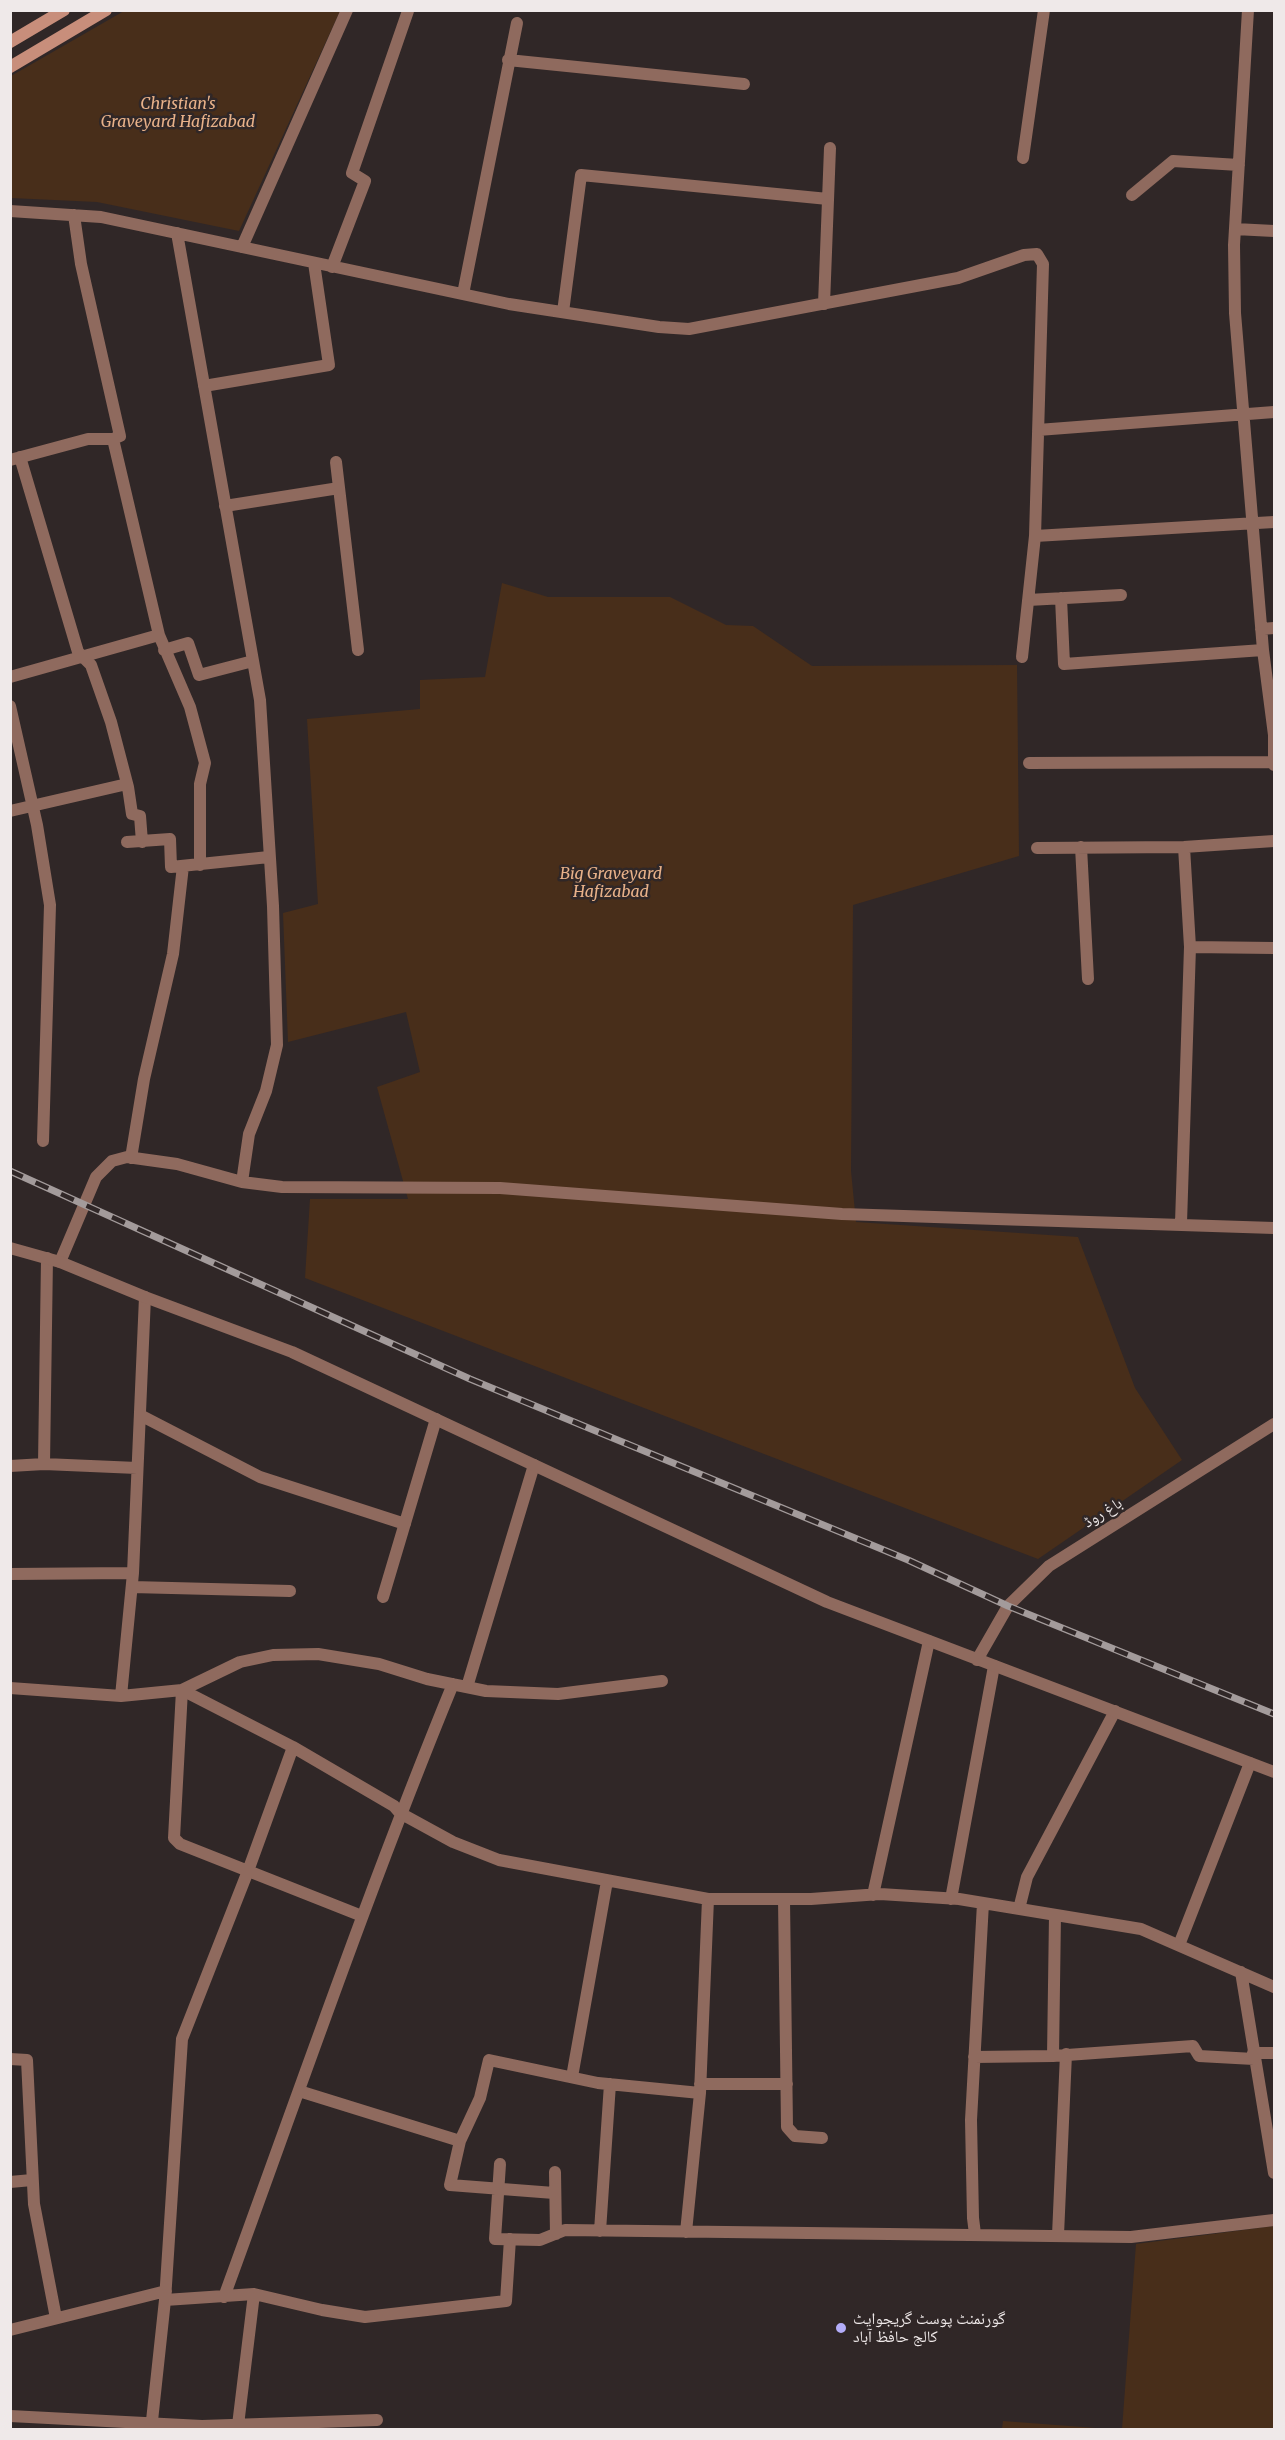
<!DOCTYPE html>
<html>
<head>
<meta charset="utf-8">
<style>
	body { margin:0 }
	#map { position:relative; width:1285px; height:2440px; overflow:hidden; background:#302727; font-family:Merriweather,serif }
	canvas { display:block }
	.frame { position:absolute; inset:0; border:12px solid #efe9e9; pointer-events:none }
</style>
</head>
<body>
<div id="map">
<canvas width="1285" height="2440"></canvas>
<div class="frame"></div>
</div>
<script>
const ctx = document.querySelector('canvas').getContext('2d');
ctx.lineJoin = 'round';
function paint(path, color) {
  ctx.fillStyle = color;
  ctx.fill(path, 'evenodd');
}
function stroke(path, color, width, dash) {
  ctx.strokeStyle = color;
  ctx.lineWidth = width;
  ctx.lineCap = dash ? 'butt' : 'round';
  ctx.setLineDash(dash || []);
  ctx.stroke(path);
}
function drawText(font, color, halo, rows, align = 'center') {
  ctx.font = font + ' Merriweather,"Noto Naskh Arabic",serif';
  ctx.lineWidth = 5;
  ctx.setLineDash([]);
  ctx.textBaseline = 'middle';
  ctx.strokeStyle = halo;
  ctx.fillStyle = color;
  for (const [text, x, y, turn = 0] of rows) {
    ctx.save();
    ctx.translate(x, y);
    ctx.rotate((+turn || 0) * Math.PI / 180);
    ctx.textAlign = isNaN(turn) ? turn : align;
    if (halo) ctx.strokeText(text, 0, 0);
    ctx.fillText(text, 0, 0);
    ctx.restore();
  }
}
paint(new Path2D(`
	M124,11h216l-101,220 -142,-29 -86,-4v-122z
	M502,583l46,14h122l56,28 27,1 59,40 205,-1 2,191 -166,49 -2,266 5,51 222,15 57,151 47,72 -144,99 -733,-281 5,-79h98l-31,-112 43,-15 -14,-60 -118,30 -5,-129 35,-9 -11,-185 113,-10v-29l65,-3z
	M1274,2226v203h-152l14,-185z
	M1003,2421l106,8h-107z`), '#482e1a');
stroke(new Path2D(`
	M1248,10l-14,235 1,68 28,337 11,85v30
	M508,60l236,24
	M1023,158l21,-148
	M1132,195l41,-34 66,4
	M10,211l91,6 408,87 150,23 30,2 269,-51 66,-23 13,-1 6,10 -8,272 -13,121
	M74,215l7,49 39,172 -7,3 46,196 31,72 15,56 -5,21v81
	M1235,229l39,2
	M177,233l83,467 13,206 4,139 -11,46 -17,43 -7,48
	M242,247l105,-237
	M332,267l33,-86 -13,-8 56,-162
	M463,294l54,-271
	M824,304l6,-156
	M563,312l18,-137 247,24
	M204,386l125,-21 -15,-102
	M1038,430l236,-18
	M20,457l58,195 13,13 20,57 17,65 4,27 8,2 2,26
	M10,460l78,-21h25
	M336,462l22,188
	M225,506l114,-18
	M1035,536l239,-14
	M1061,598l3,66 199,-14
	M1028,600l93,-5
	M1261,629l13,-1
	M164,650l24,-7 11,32 54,-14
	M10,677l149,-42
	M10,706l27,119 13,80 -7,236
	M1029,763l245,-1
	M10,811l117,-27
	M127,842l43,-3 1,28 98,-10
	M1081,847l7,132
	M1037,848l147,-1 90,-6
	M1190,947l84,1
	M131,1158l13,-79 29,-125 10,-88
	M1181,1223l9,-276 -6,-100
	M60,1262l36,-85 16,-16 15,-4 50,7 65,18 40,5 218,1 342,26 432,14
	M140,1415l120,62 145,47
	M44,1464l3,-206
	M10,1466l34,-2 93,4
	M10,1574l123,-1
	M132,1587l158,4
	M383,1597l53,-178
	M467,1687l67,-222
	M10,1688l111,8 61,-6 58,-28 33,-7 45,-1 61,10 48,15 59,12 72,3 104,-13
	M182,1690l111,57 101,59 6,7 53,29 46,18 209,39h103l69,-5 79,5 182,30 133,58
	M182,1690l-8,148 6,6 182,72
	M121,1696l12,-123 12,-276
	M873,1895l56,-254
	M784,1899l3,228 8,9 27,2
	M951,1899l43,-233
	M1019,1909l8,-32 88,-166
	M1179,1945l71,-182
	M1241,1972l33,201
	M1253,2053h21
	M1053,2056l2,-141
	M974,2057l79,-1 140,-10 6,10 55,3
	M10,2059l17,1 7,144 22,114
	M572,2077l35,-196
	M700,2084h87
	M299,2091l161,50
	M500,2164l-5,75 45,1 25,-10 566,7 143,-17
	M555,2172l1,62
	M10,2182l22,-2
	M554,2193l-104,-8 10,-44 20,-43 9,-38 109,23 102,10
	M600,2231l10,-147
	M686,2232l14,-139 8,-194
	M975,2234l-2,-16 -2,-98 12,-217
	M1058,2235l8,-181
	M224,2297c75,-205 146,-411 229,-613
	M165,2300l89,-6 68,16 43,7 141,-16 4,-62
	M10,2330l156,-39
	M10,2416l192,10 175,-6
	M238,2425l16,-131
	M151,2430l14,-130 17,-261 66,-168 45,-124`), '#8f6a5e', 12);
stroke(new Path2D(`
	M10,1248l50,14 85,35 147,55 535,250 447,170
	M977,1660l31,-54 41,-40 225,-142`), '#8f6a5e', 12);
stroke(new Path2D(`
	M10,42l54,-32
	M10,67l96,-57`), '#c88e7b', 12);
const rail = new Path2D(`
	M10,1171l460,208 438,181 100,46 266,108`);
stroke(rail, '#a39b9b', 7);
stroke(rail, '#302727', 4.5, [14]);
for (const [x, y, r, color] of [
	[841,2328,6,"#b3adf9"]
]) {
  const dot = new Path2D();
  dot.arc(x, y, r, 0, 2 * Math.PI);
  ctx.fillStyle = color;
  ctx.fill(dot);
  stroke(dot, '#302727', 2);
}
drawText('italic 16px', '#e8b189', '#302727', [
	["Christian's",178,104],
	["Graveyard Hafizabad",178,122],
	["Big Graveyard",611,874],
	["Hafizabad",611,892]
]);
drawText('16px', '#efe9e9', '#302727', [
	["باغ روڈ",1103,1513,-32]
]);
drawText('16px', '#efe9e9', '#302727', [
	["گورنمنٹ پوسٹ گریجوایٹ",853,2319],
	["کالج حافظ آباد",853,2337]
], 'left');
</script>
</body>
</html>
